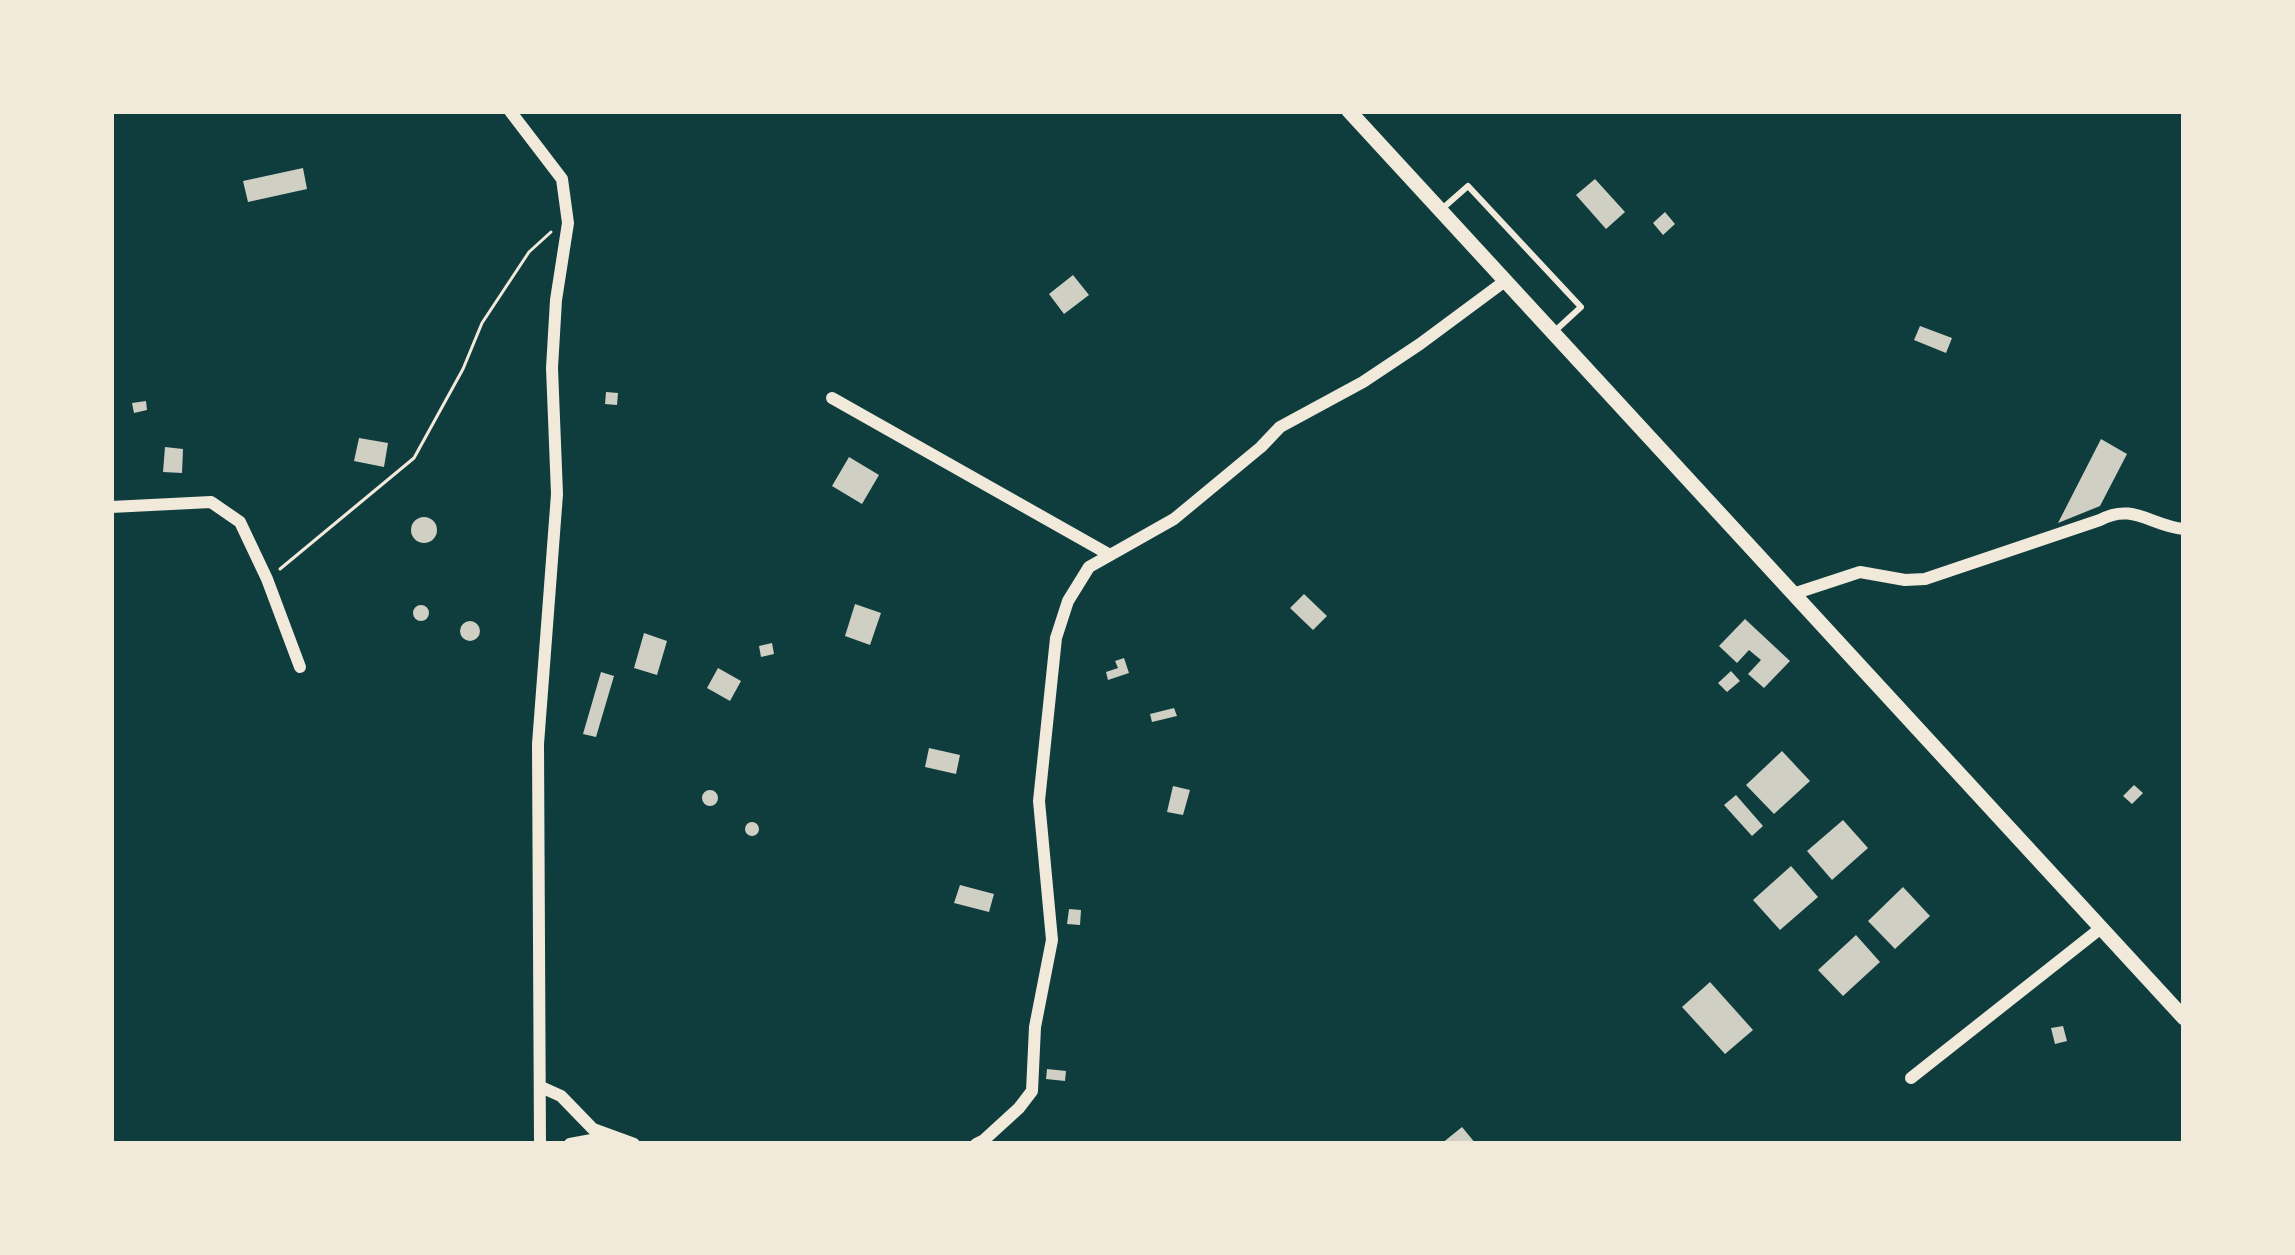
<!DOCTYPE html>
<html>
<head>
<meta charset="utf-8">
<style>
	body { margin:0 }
	#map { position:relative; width:2295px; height:1255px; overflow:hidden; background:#0f3d3e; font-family:Lora,serif }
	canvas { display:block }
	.frame { position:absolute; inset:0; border:114px solid #f1e9da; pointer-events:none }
</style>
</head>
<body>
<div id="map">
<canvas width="2295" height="1255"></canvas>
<div class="frame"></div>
</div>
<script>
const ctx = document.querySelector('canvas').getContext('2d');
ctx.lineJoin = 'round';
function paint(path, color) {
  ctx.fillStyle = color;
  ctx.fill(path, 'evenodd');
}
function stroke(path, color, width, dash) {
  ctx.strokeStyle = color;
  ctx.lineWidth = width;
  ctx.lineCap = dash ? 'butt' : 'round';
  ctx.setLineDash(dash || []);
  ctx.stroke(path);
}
paint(new Path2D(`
	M303,168l4,21 -59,13 -5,-21z
	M1595,179l30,33 -19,17 -30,-34z
	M1665,212l10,12 -12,11 -10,-12z
	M1073,275l16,20 -25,19 -15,-20z
	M1920,326l32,12 -6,15 -32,-13z
	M606,392l12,1 -1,12 -12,-1z
	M146,401l1,9 -13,3 -2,-10z
	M359,438l29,5 -4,24 -30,-6z
	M2101,439l26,15 -27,52 -42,17z
	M165,447l18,2 -1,24 -19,-1z
	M849,457l30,18 -17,29 -30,-18z
	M411 530a13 13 0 1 1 26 0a13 13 0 1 1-26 0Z
	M1304,594l23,22 -14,14 -23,-22z
	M855,604l26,9 -11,32 -25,-9z
	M413 613a8 8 0 1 1 16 0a8 8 0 1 1-16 0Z
	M1745,619l45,42 -26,27 -16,-14 13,-14 -12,-10 -12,13 -18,-17z
	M460 631a10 10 0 1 1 20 0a10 10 0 1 1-20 0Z
	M644,633l23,8 -10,34 -23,-7z
	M772,643l2,11 -13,3 -2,-11z
	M1124,658l5,15 -21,7 -2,-8 12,-4 -3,-7z
	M718,668l23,13 -11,20 -23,-13z
	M1731,671l9,10 -13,11 -9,-9z
	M601,672l13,4 -18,61 -13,-3z
	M1174,708l3,8 -25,6 -2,-8z
	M929,748l31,7 -4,19 -31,-7z
	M1782,751l28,30 -36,33 -28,-29z
	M2134,785l9,8 -11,11 -9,-8z
	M1173,786l17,4 -7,25 -16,-3z
	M702 798a8 8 0 1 1 16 0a8 8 0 1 1-16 0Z
	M1736,795l27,31 -11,10 -28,-31z
	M1843,820l25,28 -36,32 -25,-29z
	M745 829a7 7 0 1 1 14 0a7 7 0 1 1-14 0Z
	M1791,866l27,31 -38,33 -27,-30z
	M960,885l34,9 -5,18 -35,-9z
	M1903,887l27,29 -35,33 -27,-28z
	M1069,909l12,1 -1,15 -13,-1z
	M1856,935l24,27 -37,34 -25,-26z
	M1710,982l43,48 -28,24 -43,-47z
	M2063,1026l4,15 -12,3 -4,-16z
	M1047,1069l19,2 -1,10 -19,-2z
	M1462,1127l14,17h-35z`), '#cfcfc3');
stroke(new Path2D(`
	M280,569l134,-111 49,-89 19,-46 47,-71 22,-20`), '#f1e9da', 3);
stroke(new Path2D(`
	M1443,208l25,-22 113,121 -25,23`), '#f1e9da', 6);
stroke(new Path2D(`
	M510,111l52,68 6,44 -12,77 -4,68 5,126 -19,250 2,400
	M832,398l278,157
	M111,507l100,-5 29,20 27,57 33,88
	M1793,594l67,-22 45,8 20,-1 175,-59c33,-18 51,6 84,9
	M1911,1078l190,-150
	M541,1087l20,9 32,33 41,15
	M570,1144l38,-7
	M976,1144l8,-4 35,-32 13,-17 3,-64 17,-87 -13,-139 17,-163 12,-37 21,-34 85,-48 87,-72 19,-20 83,-45 57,-38 85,-63`), '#f1e9da', 12);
stroke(new Path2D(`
	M1349,111l835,907`), '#f1e9da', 15);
</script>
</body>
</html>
